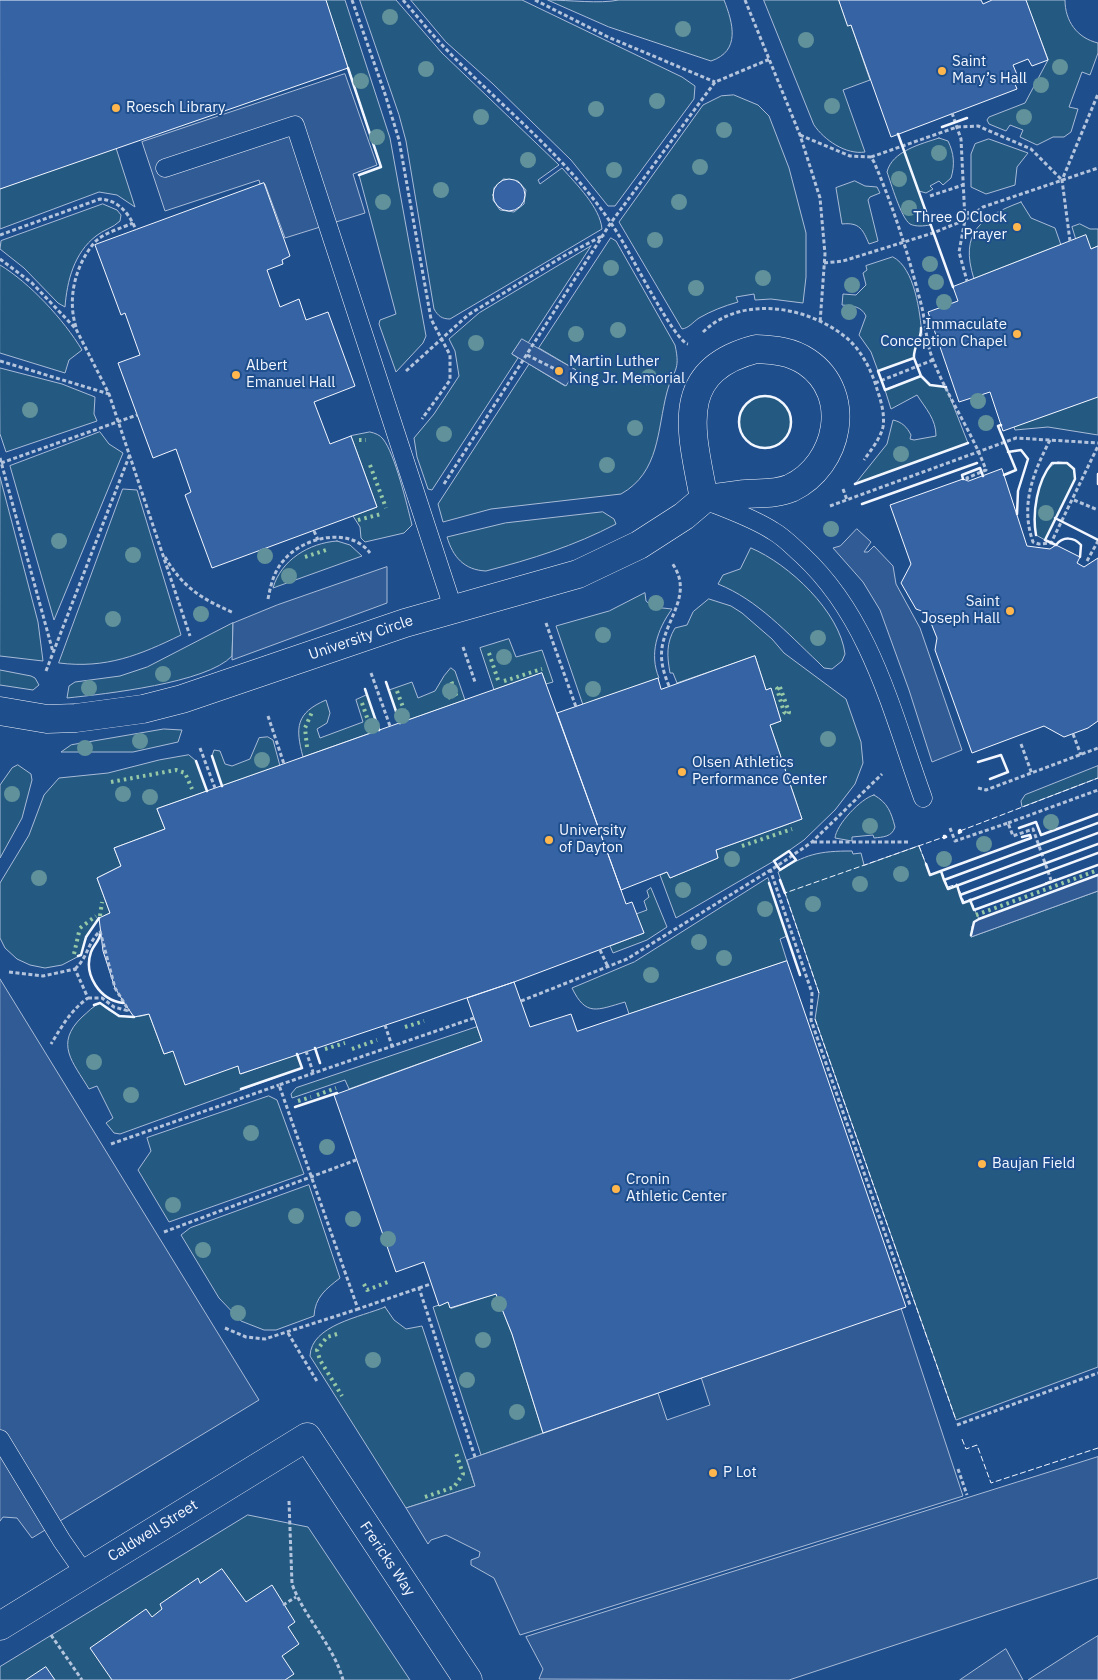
<!DOCTYPE html>
<html>
<head>
<meta charset="utf-8">
<style>
	body { margin:0 }
	canvas { display:block; background:#1f4e8c }
</style>
</head>
<body>
<canvas width="1098" height="1680"></canvas>
<script>
const ctx = document.querySelector('canvas').getContext('2d');
ctx.lineJoin = 'round';
function paint(path, color) {
  ctx.fillStyle = color;
  ctx.fill(path, 'evenodd');
}
function stroke(path, color, width, dash) {
  ctx.strokeStyle = color;
  ctx.lineWidth = width;
  ctx.lineCap = dash ? 'butt' : 'round';
  ctx.setLineDash(dash || []);
  ctx.stroke(path);
}
function drawText(font, color, halo, rows, align = 'center') {
  ctx.font = font + ' "IBM Plex Sans",sans-serif';
  ctx.lineWidth = 4;
  ctx.setLineDash([]);
  ctx.textBaseline = 'middle';
  ctx.strokeStyle = halo;
  ctx.fillStyle = color;
  for (const [text, x, y, turn = 0] of rows) {
    ctx.save();
    ctx.translate(x, y);
    ctx.rotate((+turn || 0) * Math.PI / 180);
    ctx.textAlign = isNaN(turn) ? turn : align;
    if (halo) ctx.strokeText(text, 0, 0);
    ctx.fillText(text, 0, 0);
    ctx.restore();
  }
}
const green = new Path2D(`
	M326,0h19l45,138 36,198 -3,7 -27,29 -17,-48 1,-4 16,-6 -37,-139 22,-8z
	M360,0h36l46,53 117,112 -21,15 2,4 22,-16c14,16 38,39 40,61l-152,90c-8,0 -12,-3 -16,-10l-28,-168 -7,-26zM504,179l14,2 8,9 -2,14 -10,8 -14,-2 -7,-10 1,-12z
	M411,0h111l160,77 13,9 -1,13 -79,107h-7l-37,-46 -78,-76 -47,-42z
	M548,0c22,0 51,4 71,0h105c9,23 17,51 -13,61l-102,-34z
	M764,0h75l9,25h3l19,55 -27,10 22,62c-19,3 -41,-12 -51,-27z
	M1026,0h39c0,21 12,38 33,43v10l-8,22 -8,-3 -13,35 9,2 -7,23 -7,5h-11l-16,8 -17,-8 3,-7 -13,-5 -4,6 -17,-7 -2,-4 2,-3 36,-14 23,-43z
	M734,95l24,10 11,11 20,52 17,65v44l-3,26 -32,-4 -16,1 -1,-6 -18,3 2,5c-14,4 -27,9 -39,16 -6,4 -10,10 -17,11l-63,-107 84,-117 18,-9z
	M939,138l9,3c6,12 7,24 3,37l-8,7 -4,-4 -9,5 3,3 -7,4 -7,-2 11,34c-6,1 -14,2 -20,-1 -9,-6 -19,-41 -23,-52 5,-21 34,-28 52,-34z
	M989,139l39,14 -11,14 -2,18 -29,9 -15,-7v-33l4,-10z
	M116,148l19,59 -18,-12 -18,-3 -99,37v-40z
	M855,181l10,5 12,1 3,6 -10,4 -2,3 10,41 -9,3c-6,-14 -9,-22 -27,-20l-6,-36z
	M1021,202l10,16 24,10 6,17 -87,34c-15,-47 7,-62 47,-77z
	M103,204l14,6 4,5 -1,6c-7,7 -17,9 -24,15 -22,17 -29,45 -31,71l-7,-4 -34,-35 -24,-19 1,-8z
	M1080,224l10,5h8v17l-7,3 -15,-9 -4,-13z
	M611,238l5,3 59,104c6,27 -2,24 -8,47 -10,38 -7,80 -46,102l-130,15 -48,13 -5,-18 91,-140 36,22 11,-16 -37,-22z
	M591,246l-63,97 -6,-3 -10,14 6,4 -86,132 -4,-1 -11,-32 -3,-19 20,-24 25,-38 -4,-25 -6,-12 30,-26z
	M893,257c22,11 27,56 29,78l-6,9 -2,14 -36,13 -7,-19 -12,-17 7,-19c-5,-10 -13,-10 -24,-11l1,-11 13,1 10,-10 -3,-12 4,-3 -1,-4z
	M0,265c30,18 64,55 82,85l-13,10 -4,13 -65,-20z
	M0,368l62,16 33,13 -1,17 3,7 -91,31 -6,-18z
	M921,376l9,9 16,2 22,56 -113,41 32,-40 6,-24c9,2 14,7 18,15l-1,4 4,1 22,-4c0,-17 -10,-27 -19,-41l-26,14 -6,-19z
	M739 422a26 26 0 1 1 52 0a26 26 0 1 1-52 0Z
	M1098,397v38l-50,-8 -33,3 -1,-3z
	M100,432l9,12 14,9 -69,167 -44,-154z
	M370,432c5,1 10,3 13,7 12,15 24,66 29,86l-8,8 -39,9 -4,-4 -1,-11 -7,-11 24,-9 -26,-71z
	M1058,462c11,0 17,5 17,17l-30,61 -9,-5c-4,-18 1,-67 22,-73z
	M0,477l38,145 5,39 -43,-5z
	M123,489l14,1 44,145c-41,20 -75,34 -122,28z
	M603,512l11,7 2,5c-42,22 -84,35 -130,47 -22,-1 -33,-14 -39,-34l58,-14z
	M337,541l13,4 12,11 -89,32c8,-28 36,-45 64,-47z
	M751,548c38,16 89,64 94,106l-3,7 -10,8 -8,-1 -6,-6c-31,-29 -60,-62 -100,-78l5,-9 17,-6z
	M645,593l1,8 7,6 19,2c-15,21 -23,45 -13,69l-76,27 -27,-79 53,-15z
	M709,599l22,7 11,7 30,26 12,14 62,46 15,43 2,21 -8,21 -20,26 -31,30 -30,21 -98,57 -16,-43 7,-3 3,6 48,-20 -2,-8 86,-31 -32,-94 11,-4 -10,-32 -5,1 -11,-34 -78,27 -4,-10h-3c-3,-17 -4,-30 5,-45l12,-3 6,-13z
	M233,623l-1,33c-25,27 -127,38 -165,42l2,-12 6,-4 45,-6 27,-9z
	M509,639l7,18 26,-7 11,32 -7,2 -4,-11 -48,17 -14,-42z
	M451,668l4,3 10,29 -65,23 -11,-33 23,-8 6,16 17,-7 9,-15z
	M0,670l31,6 4,2 4,7 -6,5 -33,-5z
	M367,695l12,35 -76,27c-8,-30 -7,-44 23,-57l4,13 -3,10 -10,6 3,9 43,-16 -7,-22z
	M164,729l18,1 -4,12 -45,10h-72l10,-7z
	M268,737l5,3 7,26 -58,20 -10,-30 2,-6 6,1 5,13 7,2 18,-7 9,-21z
	M189,755l7,6 11,30 -50,18 8,20 -51,19 7,18 -24,12 13,35c-17,7 -25,24 -29,42l-19,10 -17,3 -15,-3 -13,-6 -12,-11 -5,-10v-55l29,-48 15,-40 15,-17 49,-5 51,-13z
	M18,765l13,9 1,6 -10,38 -22,40v-73l12,-17z
	M1098,766v12l-76,29 -1,-6 4,-6z
	M874,795c14,8 17,17 21,32 -3,10 -12,10 -21,11l-1,-3 -21,2v4l-17,-3c1,-13 26,-40 39,-43z
	M919,846l11,29 11,-4 7,18 9,-4 6,18 7,-3 9,19 -7,7 -1,11 127,-46v476l-142,53 -141,-401 4,-26 -41,-121c27,-18 41,-21 74,-21l1,3 8,-1 3,12z
	M768,878l19,58 -7,3 7,22 -158,53 -4,-12c-28,8 -39,15 -53,-14l62,-26z
	M651,888l16,39 -20,13 -34,13 -3,-7 34,-13 -8,-19 11,-4 -3,-9 5,-4 -2,-6z
	M100,1003c13,14 31,17 49,11l15,40 9,-3 65,15 3,8 56,-20 5,14 -182,66 -6,-1 -8,-10 7,-5 -16,-32 -8,3c-16,-27 -35,-45 -7,-72 6,-5 11,-11 18,-14z
	M477,1027l5,14 -133,48 -4,-9 -53,18 -1,-4 5,-6z
	M269,1096l8,4 27,74 -135,48 -31,-52 13,-19 -4,-13z
	M309,1185l31,93c-14,11 -25,19 -26,38l-38,14h-12l-23,-9 -22,-23 -38,-63 9,-7z
	M496,1294l16,40 31,99 -62,22 -48,-148 15,-5 3,6z
	M385,1307l9,13 12,9 16,-3 53,160 -69,22 -96,-152c1,-31 51,-39 75,-49z
	M248,1515l60,12 102,153h-410v-13z`);
paint(green, '#245a82');
stroke(green, '#a8bbd7', 1);
const parking = new Path2D(`
	M345,74l32,91 -24,9 12,39 -80,25 -20,-54h-5l-1,-4 -94,31 -23,-69z
	M522,339l54,31 -10,16 -54,-32z
	M857,529l14,13 -7,10h4l6,-6 19,20 3,18 24,44 42,122 -30,12 -23,-72 -29,-80 -17,-28 -30,-34 7,-2z
	M387,567v36l-155,57 1,-37 44,-18z
	M1098,875v16l-127,46 3,-15 5,-3z
	M0,979l259,421 -227,138 -15,-20 -14,-1 -3,4z
	M901,1308l62,188 -443,139 -26,-57 -23,-13v-5l8,-3 1,-5 -34,-17 -15,5 -3,4 -22,-36 69,-22 -8,-26 191,-67 9,27 43,-15 -9,-28z
	M1098,1457v121l-309,102 -250,-1 4,-10 -17,-32z
	M1098,1636v44h-70l53,-34z
	M1006,1649l17,31h-63z`);
paint(parking, '#305b95');
stroke(parking, '#a8bbd7', 1);
const building = new Path2D(`
	M0,0h326l22,68 -348,121z
	M839,0h142l2,4 9,-4h34l22,60 -16,6 -4,-7 -15,6 5,12 -5,2 4,10 -126,48 -40,-112 -3,1z
	M493 195a16 16 0 1 1 32 0a16 16 0 1 1-32 0Z
	M264,183l26,73 -8,4 1,4 -16,6 13,37 19,-8 7,21 22,-8 27,74 -41,16 16,42 21,-8 26,71 -165,61 -27,-73 6,-3 -15,-43 -23,9 -35,-95 22,-8 -15,-42 -4,2 -26,-70z
	M1086,235l5,14 7,-3v151l-95,34 -13,-39 -31,10 -31,-90 30,-11 -5,-14z
	M1002,469l25,77 23,3 6,-4 24,12 -3,6 7,4 14,-9v163l-10,7 -24,9 -20,-11 -72,27 -37,-103 2,-12 -10,-25 -11,-4 -15,-26 10,-19 -21,-59 73,-26 5,2z
	M755,656l11,34 5,-2 10,33 -11,4 32,94 -86,31 2,8 -48,20 -3,-6 -46,18 -64,-177 101,-35 3,11z
	M542,673l79,217 5,14 6,-2 12,31 -130,49 -274,92 -2,-8 -53,19 -12,-34 -9,3 -15,-40 -15,3 -9,-13 -10,-16 -12,-37 -4,-33 11,-5 -13,-35 24,-12 -7,-18 51,-19 -8,-20z
	M787,961l119,346 -363,126 -31,-99 -16,-40 -46,14 -2,-6 -9,4 -15,-44 -28,10 -62,-177 148,-54 -15,-43 47,-16 16,45 41,-13 6,17z
	M222,1569l24,33 26,-17 23,37 -7,5 11,17 -17,12 12,18 -9,6h-173l-22,-32 56,-39 6,8 10,-8 -2,-5 38,-26 2,5z
	M46,1667l9,13h-29z`);
paint(building, '#3563a3');
stroke(building, '#f2f6ff', 1);
const service = new Path2D(`
	M165,168l130,-43 158,483
	M707,501c22,9 46,17 66,30 11,6 20,16 29,24 69,64 90,158 121,243
	M0,1439l62,102 23,33`);
const minor = new Path2D(`
	M756,349c18,1 35,2 51,13 47,32 32,103 -16,126 -14,6 -30,5 -45,6 -14,1 -28,4 -42,5 -12,-66 -33,-128 52,-150z
	M0,711l47,8 29,-1 67,-9 39,-10 223,-76 173,-49 61,-29 45,-29 20,-17
	M0,1626l307,-189 161,243`);
stroke(service, '#f2f6ff', 19);
stroke(minor, '#f2f6ff', 29);
stroke(new Path2D(`
	M352,0l33,94 14,46 32,179 19,36v25l-28,39
	M403,0c13,15 26,31 40,46 59,62 129,114 175,188 12,18 56,107 70,110
	M535,0l73,37 107,45
	M745,0l55,135 20,63 5,56 -5,69
	M952,113l9,26 4,81 -6,32 8,29
	M800,135l50,21 21,1 3,5c19,44 34,91 46,138 6,20 5,40 13,60 15,38 39,72 53,110l-19,8 1,3
	M871,157l86,-30 21,-1 53,23 31,31
	M930,196l33,-11
	M0,235l100,-36c18,1 29,14 36,31
	M1070,241l-8,-61 36,-86
	M0,259l32,24 44,46 33,65 81,242
	M824,263l19,-2 90,-28 32,-13 18,-13 115,-39
	M76,327c-9,-28 -1,-62 19,-85 8,-9 27,-14 38,-19
	M703,332c39,-38 107,-26 146,8 14,13 23,32 28,49 4,12 8,25 6,38 -3,12 -12,23 -19,33
	M527,355l32,16
	M0,361l109,33
	M406,371l62,-56 94,-58 42,-22
	M875,383l58,-23
	M1050,440c-17,33 -30,65 -17,102l6,2 12,-1 47,-97
	M0,458l53,194
	M1,463l136,-48
	M444,484l166,-260 105,-142 55,-23
	M843,489l4,11
	M1074,500l24,10
	M830,506l186,-68 82,5
	M314,531l4,9
	M165,557c18,31 37,42 69,56
	M1087,561l11,-20
	M268,599c3,-15 6,-28 16,-39 19,-23 66,-34 86,-7
	M546,623l30,84
	M463,647l12,35
	M46,671l84,-217
	M371,673l19,53
	M669,686c-5,-12 -9,-25 -7,-38 4,-30 32,-54 10,-85
	M268,716l16,48
	M1073,734l8,21
	M1021,744l11,30
	M200,748l15,40
	M978,788l8,2 112,-42
	M1008,823l90,-33
	M950,828l5,13 53,-18 5,13 20,-7 18,51
	M813,842h95
	M770,869l42,124 -1,27 99,285
	M100,931l15,57 14,23
	M600,950l8,17
	M75,969c13,-12 12,-25 25,-38
	M9,972l34,4 32,-7 13,29c-17,12 -26,28 -37,46
	M88,998h14l12,9 15,4
	M521,1001l106,-42 150,-93 35,-24 70,-68
	M474,1018l-195,67 79,224 61,-21 56,169
	M385,1025l7,21
	M306,1051l7,21
	M111,1144l168,-59
	M164,1232l192,-72
	M419,1288l12,-4
	M225,1328l21,9 19,2 93,-30
	M288,1333l30,50
	M957,1425l141,-52
	M958,1469l9,26
	M289,1501l3,83c13,35 41,60 51,96
	M283,1605l13,-8
	M51,1635l31,45`), '#b3c4dc', 3, [4, 2.5]);
stroke(service, '#1f4e8c', 18);
stroke(minor, '#1f4e8c', 28);
stroke(new Path2D(`
	M359,440h7
	M370,465l16,43
	M358,520l23,-6
	M305,557l24,-8
	M489,653l10,30
	M504,681l38,-12
	M780,687l9,25 -1,3 -4,-3 -7,-23z
	M397,691l10,27
	M448,698l8,-4 -6,-16
	M362,703l9,26
	M307,747l-2,-19 7,-16
	M111,782l65,-12 9,3 7,16
	M742,846l50,-17
	M976,915l122,-45
	M100,916l2,-14
	M80,928l16,-12
	M74,954l5,-22
	M405,1027l19,-6
	M325,1049l20,-6
	M352,1049l25,-9
	M317,1095l19,-7
	M298,1101l13,-4
	M364,1284l3,6 21,-8
	M337,1334l-10,3 -10,13 3,10 22,36
	M425,1497l29,-10 9,-13 -7,-21`), '#97c8a6', 4, [2.5, 4]);
stroke(new Path2D(`
	M960,831l138,-53
	M919,846l7,18
	M941,871l7,16 9,-3 7,18 7,-3 3,10
	M1045,883l11,-4
	M819,993l-34,-100 159,-56
	M815,1019l141,401
	M962,1439l4,10 11,-4 14,38 107,-35`), '#f2f6ff', 1, [6, 2.5]);
stroke(new Path2D(`
	M348,68l33,99 -22,8
	M942,127l25,-9
	M898,134l55,153
	M921,328c1,11 -8,18 -7,30l-36,13 7,19 36,-14 9,9 16,2
	M914,358l7,18
	M739 422a26 26 0 1 1 52 0a26 26 0 1 1-52 0Z
	M1001,425l-3,1 18,44 -12,5
	M1008,452l13,-2 7,9 -10,32 -1,23
	M1098,474v10
	M963,479l-1,-4 18,-7 3,8
	M855,484l113,-41
	M862,504l115,-41
	M1055,518l43,22
	M1036,535c-4,-22 1,-54 16,-72h15l7,6 1,10 -30,61 11,5c7,-9 18,-8 25,0l-1,12
	M386,682l14,41
	M365,689l14,41
	M212,756l10,30
	M196,761l11,30
	M978,762l23,-7 7,17 -18,7
	M1019,828l17,-6 5,13 57,-21
	M960,830l1,2 -2,1v-2z
	M944,836h1l1,1 -2,1z
	M789,851l7,9 -16,10 -6,-9z
	M926,864l4,11 101,-37 -1,-3 -8,2
	M941,871l3,9 154,-57
	M780,880l5,13
	M944,880l4,9 150,-56
	M769,883l31,92
	M957,885l3,10 138,-51
	M960,895l3,8 135,-50
	M970,900l4,10 124,-45
	M100,935c-1,6 -7,11 -9,17 -8,23 9,48 32,51
	M971,935l3,-13 5,-3 119,-44
	M78,956l3,-1 5,-18 13,-19
	M94,1005l6,-2 19,13 15,1
	M315,1048l5,15
	M241,1089l61,-21 -5,-14
	M295,1107l42,-14`), '#f2f6ff', 2.5);
ctx.fillStyle = '#61919a';
for (const [x, y] of [
	[390,17],
	[683,29],
	[806,40],
	[1060,67],
	[426,69],
	[361,81],
	[1041,85],
	[657,101],
	[832,106],
	[596,109],
	[481,117],
	[1024,117],
	[724,130],
	[377,137],
	[939,153],
	[528,160],
	[700,167],
	[614,170],
	[899,179],
	[441,190],
	[383,202],
	[679,202],
	[909,208],
	[655,240],
	[930,264],
	[611,268],
	[763,278],
	[936,282],
	[852,285],
	[696,288],
	[944,302],
	[849,312],
	[618,330],
	[576,334],
	[476,343],
	[649,377],
	[978,401],
	[30,410],
	[986,423],
	[635,428],
	[444,434],
	[901,454],
	[607,465],
	[1046,513],
	[831,529],
	[59,541],
	[133,555],
	[265,556],
	[289,576],
	[656,603],
	[201,614],
	[113,619],
	[603,635],
	[818,638],
	[504,657],
	[163,674],
	[89,688],
	[593,689],
	[450,691],
	[402,716],
	[372,726],
	[828,739],
	[140,741],
	[85,748],
	[262,760],
	[12,794],
	[123,794],
	[150,797],
	[1051,822],
	[870,826],
	[984,844],
	[732,859],
	[944,859],
	[901,874],
	[39,878],
	[860,884],
	[683,890],
	[813,904],
	[765,909],
	[699,942],
	[724,958],
	[651,975],
	[94,1062],
	[131,1095],
	[251,1133],
	[327,1147],
	[173,1205],
	[296,1216],
	[353,1219],
	[388,1239],
	[203,1250],
	[499,1304],
	[238,1313],
	[483,1340],
	[373,1360],
	[467,1380],
	[517,1412]
]) {
  ctx.beginPath();
  ctx.arc(x, y, 8, 0, 2 * Math.PI);
  ctx.fill();
}
for (const [x, y, r, color] of [
	[942,71,5,"#ffb74d"],
	[116,108,5,"#ffb74d"],
	[1017,227,5,"#ffb74d"],
	[1017,334,5,"#ffb74d"],
	[559,371,5,"#ffb74d"],
	[236,375,5,"#ffb74d"],
	[1010,611,5,"#ffb74d"],
	[682,772,5,"#ffb74d"],
	[549,840,5,"#ffb74d"],
	[982,1164,5,"#ffb74d"],
	[616,1189,5,"#ffb74d"],
	[713,1473,5,"#ffb74d"]
]) {
  const dot = new Path2D();
  dot.arc(x, y, r, 0, 2 * Math.PI);
  ctx.fillStyle = color;
  ctx.fill(dot);
  stroke(dot, '#1f4e8c', 2);
}
drawText('15px', '#f2f6ff', '#1f4e8c', [
	["Saint",952,62],
	["Mary’s Hall",952,79],
	["Roesch Library",126,108],
	["Three O'Clock",1007,218,"right"],
	["Prayer",1007,235,"right"],
	["Immaculate",1007,325,"right"],
	["Conception Chapel",1007,342,"right"],
	["Martin Luther",569,362],
	["King Jr. Memorial",569,379],
	["Albert",246,366],
	["Emanuel Hall",246,383],
	["Saint",1000,602,"right"],
	["Joseph Hall",1000,619,"right"],
	["Olsen Athletics",692,763],
	["Performance Center",692,780],
	["University",559,831],
	["of Dayton",559,848],
	["Baujan Field",992,1164],
	["Cronin",626,1180],
	["Athletic Center",626,1197],
	["P Lot",723,1473]
], 'left');
drawText('15px', '#f2f6ff', '#1f4e8c', [
	["University Circle",361,638,-19],
	["Caldwell Street",153,1531,-32],
	["Frericks Way",387,1559,56]
]);
</script>
</body>
</html>
